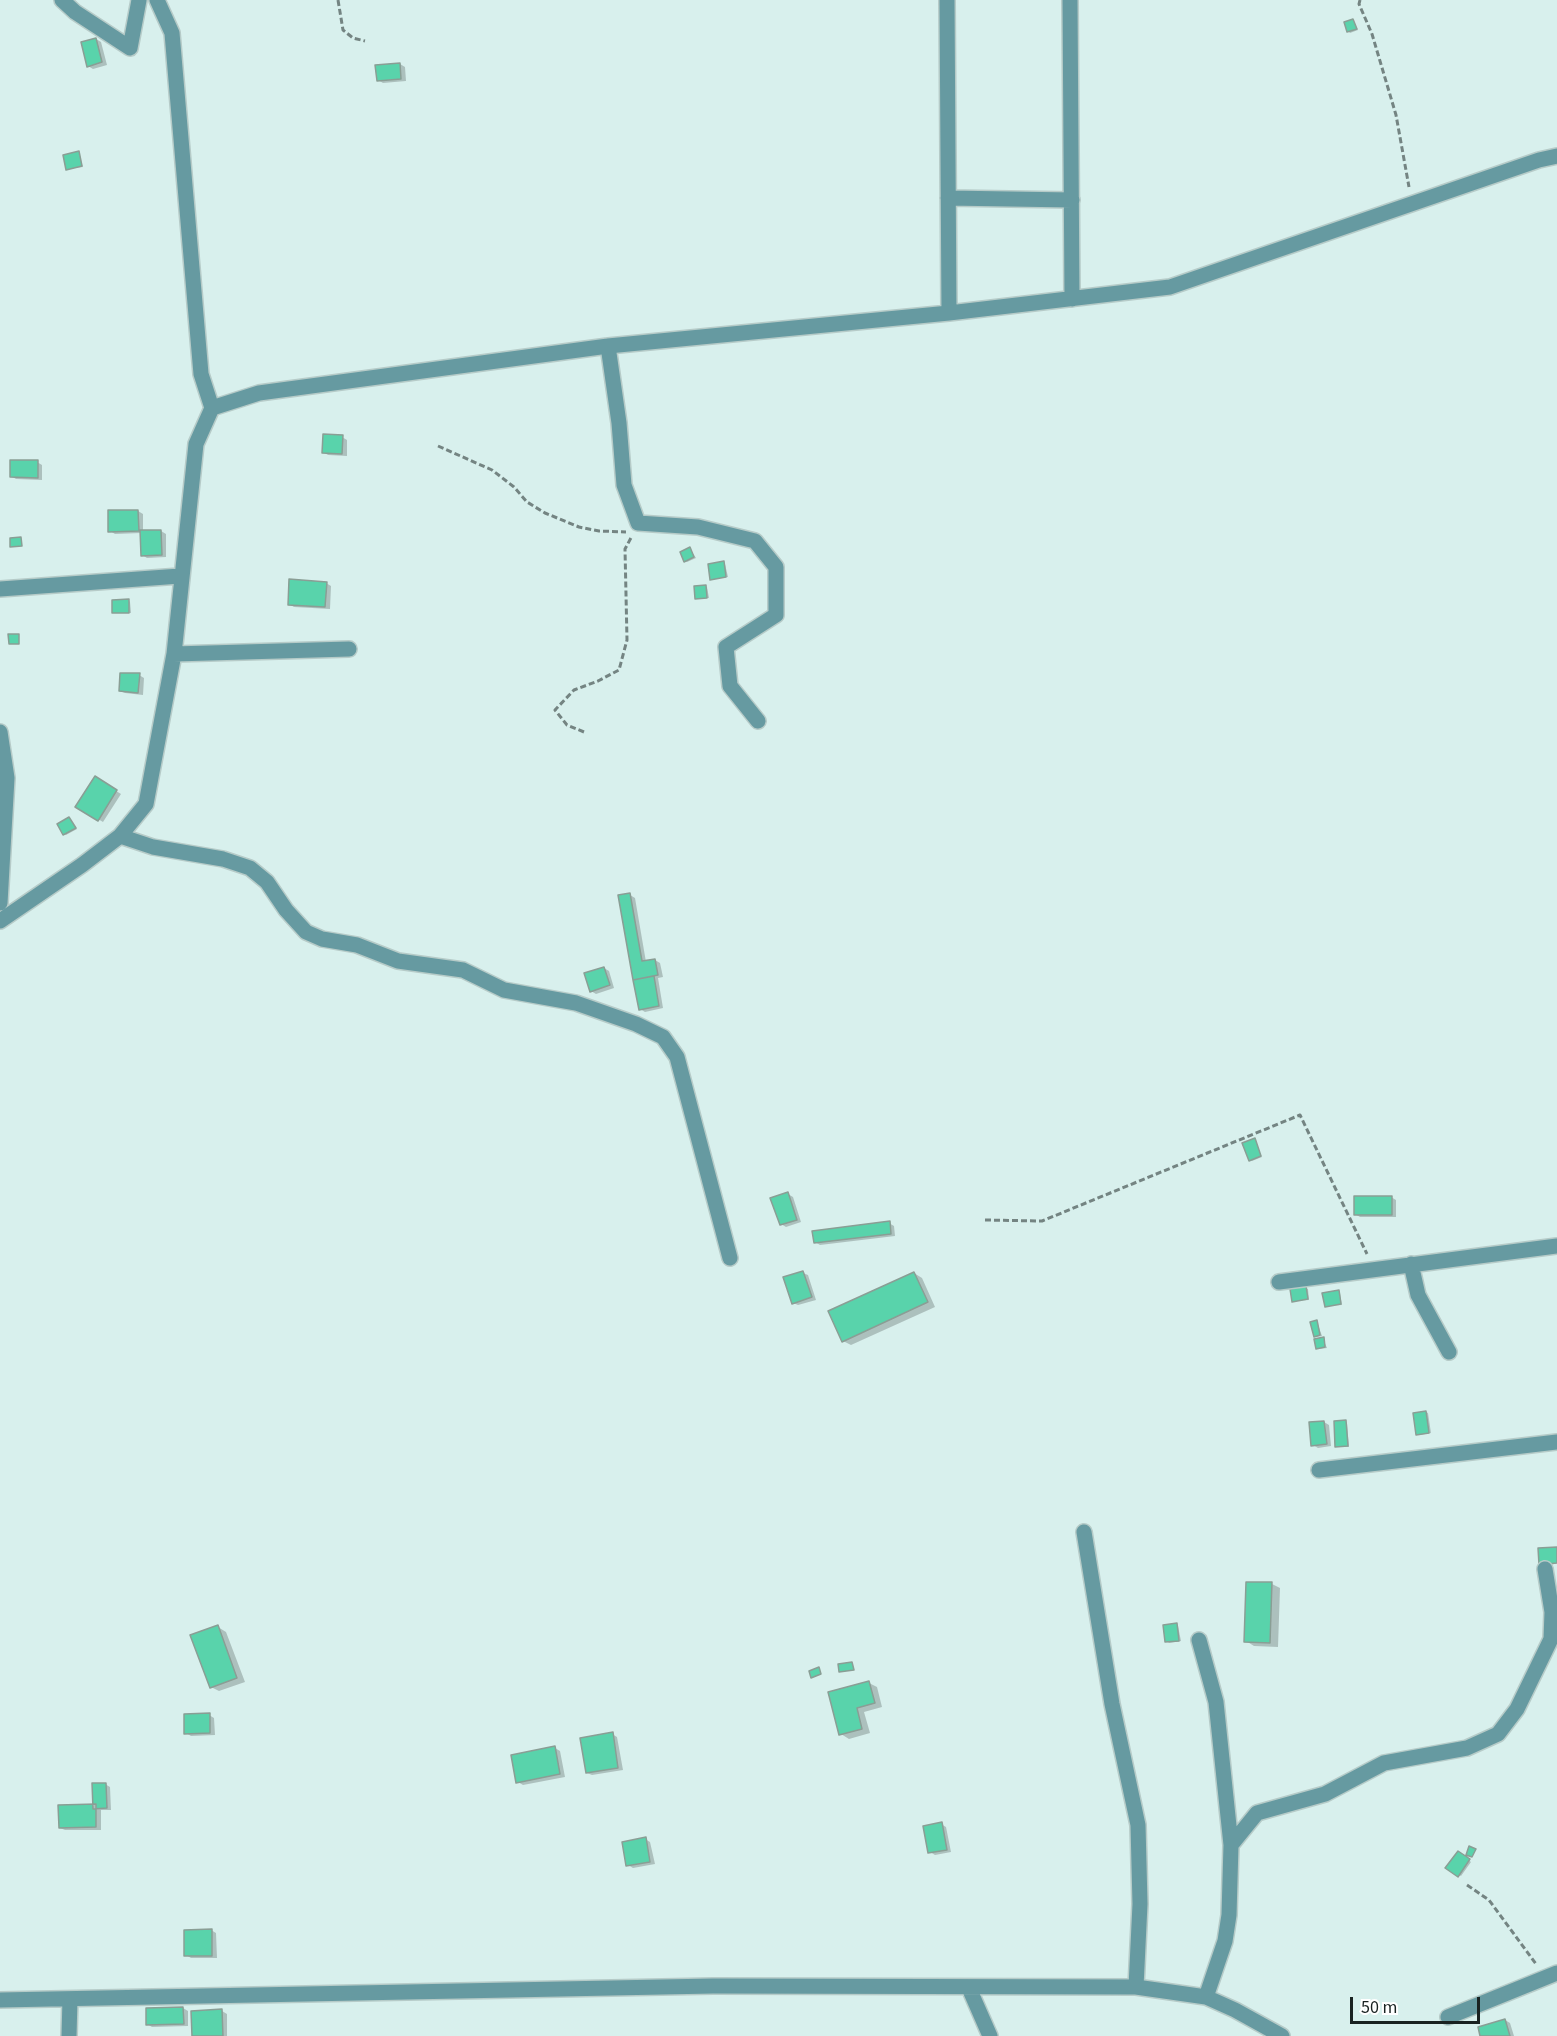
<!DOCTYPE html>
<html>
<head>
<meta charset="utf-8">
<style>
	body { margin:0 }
	#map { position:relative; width:1557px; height:2036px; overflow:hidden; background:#d8f0ed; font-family:"Source Sans 3",sans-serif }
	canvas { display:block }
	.scale { position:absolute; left:1350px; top:1997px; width:130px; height:27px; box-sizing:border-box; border:3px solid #192221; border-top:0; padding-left:8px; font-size:18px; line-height:21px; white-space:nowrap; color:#192221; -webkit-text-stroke:4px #fff; paint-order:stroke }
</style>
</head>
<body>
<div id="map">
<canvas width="1557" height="2036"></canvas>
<div class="scale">50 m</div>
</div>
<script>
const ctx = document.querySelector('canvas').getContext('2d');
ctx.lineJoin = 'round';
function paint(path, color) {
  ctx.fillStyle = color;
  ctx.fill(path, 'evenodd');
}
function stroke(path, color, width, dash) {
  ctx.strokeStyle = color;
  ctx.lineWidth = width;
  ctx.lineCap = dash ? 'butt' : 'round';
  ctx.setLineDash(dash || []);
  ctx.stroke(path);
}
paint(new Path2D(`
	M1353,21l5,9 -8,3 -2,-2z
	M96,39l5,3 6,23 -14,4 -5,-3z
	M400,64l5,3 1,14 -23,2 -5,-3z
	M78,153l5,14 -16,2z
	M342,437l5,3v16l-19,-1 -5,-3z
	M37,462l5,3v15l-26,-1 -5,-3z
	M138,511l5,3v18l18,-1 5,3v23l-19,1 -5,-3 -1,-22 -26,1 -5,-3z
	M690,549l6,9 -9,4 -2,-1z
	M723,563l2,1 3,13 -16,2z
	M326,583l5,3 -1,23 -36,-2 -5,-3z
	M705,586l2,1 2,11h-13z
	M129,601l1,1 1,11 -17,-1z
	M139,675l5,3 -1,17 -18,-2 -5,-2z
	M95,778l26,16 -18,28 -25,-15z
	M69,819l8,10 -11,6 -2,-1z
	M630,895l5,3 11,64 9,-2 5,3 3,14 -5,1 5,30 -18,4 -5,-3 -20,-112z
	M604,968l5,3 5,17 -18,6 -5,-3z
	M1254,1140l8,17 -10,4 -2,-1z
	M788,1194l5,3 8,25 -15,5 -5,-3z
	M1391,1197l5,3v17h-36l-5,-3z
	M889,1223l5,3 1,10 -75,9 -5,-3z
	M803,1273l5,2 8,25 -18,5 -5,-2z
	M914,1273l8,5 13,29 -84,38 -8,-4z
	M1306,1288l2,1 1,11 -15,1z
	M1338,1291l2,2 2,12 -16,1z
	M1317,1322l5,14 -5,1 -2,-1z
	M1323,1339l4,9 -8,1 -2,-1z
	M1426,1412l2,1 3,20 -12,2 -2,-1z
	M1324,1422l5,3 2,21 -13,2 -5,-3z
	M1346,1422l1,1 2,24h-10l-2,-1z
	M1272,1584l8,4 -2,59 -24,-1 -8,-5z
	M1176,1624l2,2 3,15 -12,2 -2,-2z
	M218,1627l8,5 19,50 -26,9 -8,-4z
	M869,1683l8,4 5,20 -18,5 6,21 -21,6 -8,-5z
	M209,1715l5,3 1,17 -24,1 -5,-3z
	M612,1734l5,3 6,33 -31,5 -5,-2z
	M555,1748l5,3 5,26 -42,8 -5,-3z
	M105,1784l5,3 1,23h-10v20h-36l-5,-2 34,-23z
	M941,1824l5,3 5,25 -16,3 -5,-3z
	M645,1839l5,3 5,22 -22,4 -5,-3z
	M1458,1852l13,10 -10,14 -14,-9z
	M211,1930l5,3 1,25h-26l-5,-3z
	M183,2008l5,3v15l-36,1 -5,-3z
	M222,2011l5,3v22h-34z
	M1505,2020l5,3 4,13h-32z`), '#0003');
const building = new Path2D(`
	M1353,19l4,10 -10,3 -3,-10z
	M96,38l6,24 -15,5 -6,-25z
	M400,63l1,16 -24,2 -2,-16z
	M79,151l3,15 -16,4 -3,-15z
	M323,434l20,1 -1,19 -20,-1z
	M10,460h28v18l-28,-1z
	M108,510h30l1,21 -31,1z
	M140,530h21l1,25 -21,1z
	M21,537l1,9 -12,1v-9z
	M690,547l4,10 -10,5 -4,-10z
	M724,561l2,16 -16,3 -2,-16z
	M289,579l38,3 -2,25 -37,-2z
	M706,585l1,13 -12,1 -1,-13z
	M129,599v14h-17v-13z
	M8,634h11v10h-10z
	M120,673h20l-2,20 -19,-2z
	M95,776l22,14 -19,31 -23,-14z
	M69,817l7,11 -13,7 -6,-11z
	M630,893l12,68 13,-2 3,16 -25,5 -15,-85z
	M604,967l6,18 -20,7 -6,-19z
	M654,976l5,30 -20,4 -6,-30z
	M1255,1138l6,18 -12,5 -7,-18z
	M788,1192l9,28 -17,5 -10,-27z
	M1354,1196h38v19h-38z
	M890,1221l1,13 -77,9 -2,-12z
	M803,1271l9,26 -20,7 -9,-27z
	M914,1272l14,30 -86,40 -14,-31z
	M1306,1286l2,13 -16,3 -2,-13z
	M1339,1290l2,14 -16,3 -3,-14z
	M1317,1320l3,15 -6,2 -4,-15z
	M1324,1337l1,10 -9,2 -2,-10z
	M1426,1411l3,22 -13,2 -3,-22z
	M1346,1420l2,26 -13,1 -1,-26z
	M1324,1421l3,23 -16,2 -2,-24z
	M1557,1547v16l-18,2 -1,-17z
	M1246,1582h26l-2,61 -26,-1z
	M1177,1623l2,18 -14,1 -2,-17z
	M218,1625l19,53 -27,10 -20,-53z
	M852,1662l2,8 -15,2 -1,-8z
	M819,1667l2,7 -10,4 -2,-7z
	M869,1681l6,22 -18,5 5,21 -23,6 -11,-43z
	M210,1713v20l-26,1v-20z
	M613,1732l5,36 -32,5 -6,-35z
	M555,1746l5,28 -44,9 -5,-28z
	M92,1783h14l1,25 -14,1z
	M96,1804v23l-37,1 -1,-23z
	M942,1822l5,28 -19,3 -5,-27z
	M646,1837l4,25 -24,4 -4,-24z
	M1469,1846l7,3 -4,8 -6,-2z
	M1458,1851l12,8 -12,18 -13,-9z
	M212,1929v27h-28v-26z
	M183,2007l1,17 -38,1v-17z
	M222,2009l1,27h-31l-1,-25z
	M1505,2019l5,17h-30l-2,-9z`);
paint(building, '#59d3ab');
stroke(building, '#8a9e95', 1.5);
const minor = new Path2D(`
	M62,0l13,12 55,36 9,-48
	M947,0l2,313
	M1070,0l2,299
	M948,198l124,2
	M608,346l11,77 5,62 14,38 60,4 57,14 21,26v48l-50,32 4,39 28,35
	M212,408l47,-15 349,-47 341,-33 221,-26 369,-127 18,-4
	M0,589l180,-13
	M174,654l175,-5
	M0,732l7,46 -7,125
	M120,836l33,11 70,12 27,9 17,14 19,28 20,22 16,7 35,6 41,16 65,9 41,20 72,13 60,21 27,13 14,20 53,201
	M0,921l82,-56 38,-29 26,-32 28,-150 22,-210 16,-36 -11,-34 -29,-341 -15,-33
	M1411,1264l7,31 31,57
	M1279,1282l278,-36
	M1319,1470l238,-28
	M1084,1532l28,172 26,121 2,79 -4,83
	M1199,1640l17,62 15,143 -2,70 -4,26 -19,56
	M1231,1845l26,-32 68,-19 59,-31 83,-15 31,-14 19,-25 34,-70 1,-27 -7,-43
	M969,1988l21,48
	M0,2000l713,-14 423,1 70,10 29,13 47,26
	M1448,2017l109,-44
	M69,2036l1,-37`);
stroke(minor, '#b6cbc8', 18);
stroke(new Path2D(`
	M338,0l5,30 10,8 12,3
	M1360,0l-1,4 13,30 24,81 13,72
	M438,446l54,24 22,17 13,15 18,11 34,14 20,4 27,1
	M584,732l-17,-7 -12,-15 19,-20 24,-9 21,-11 8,-30 -2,-91 7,-13
	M985,1220l57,1 258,-106 67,139
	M1467,1885l22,15 47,64`), '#748482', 3, [6, 3]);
stroke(minor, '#669aa1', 15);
</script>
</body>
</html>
